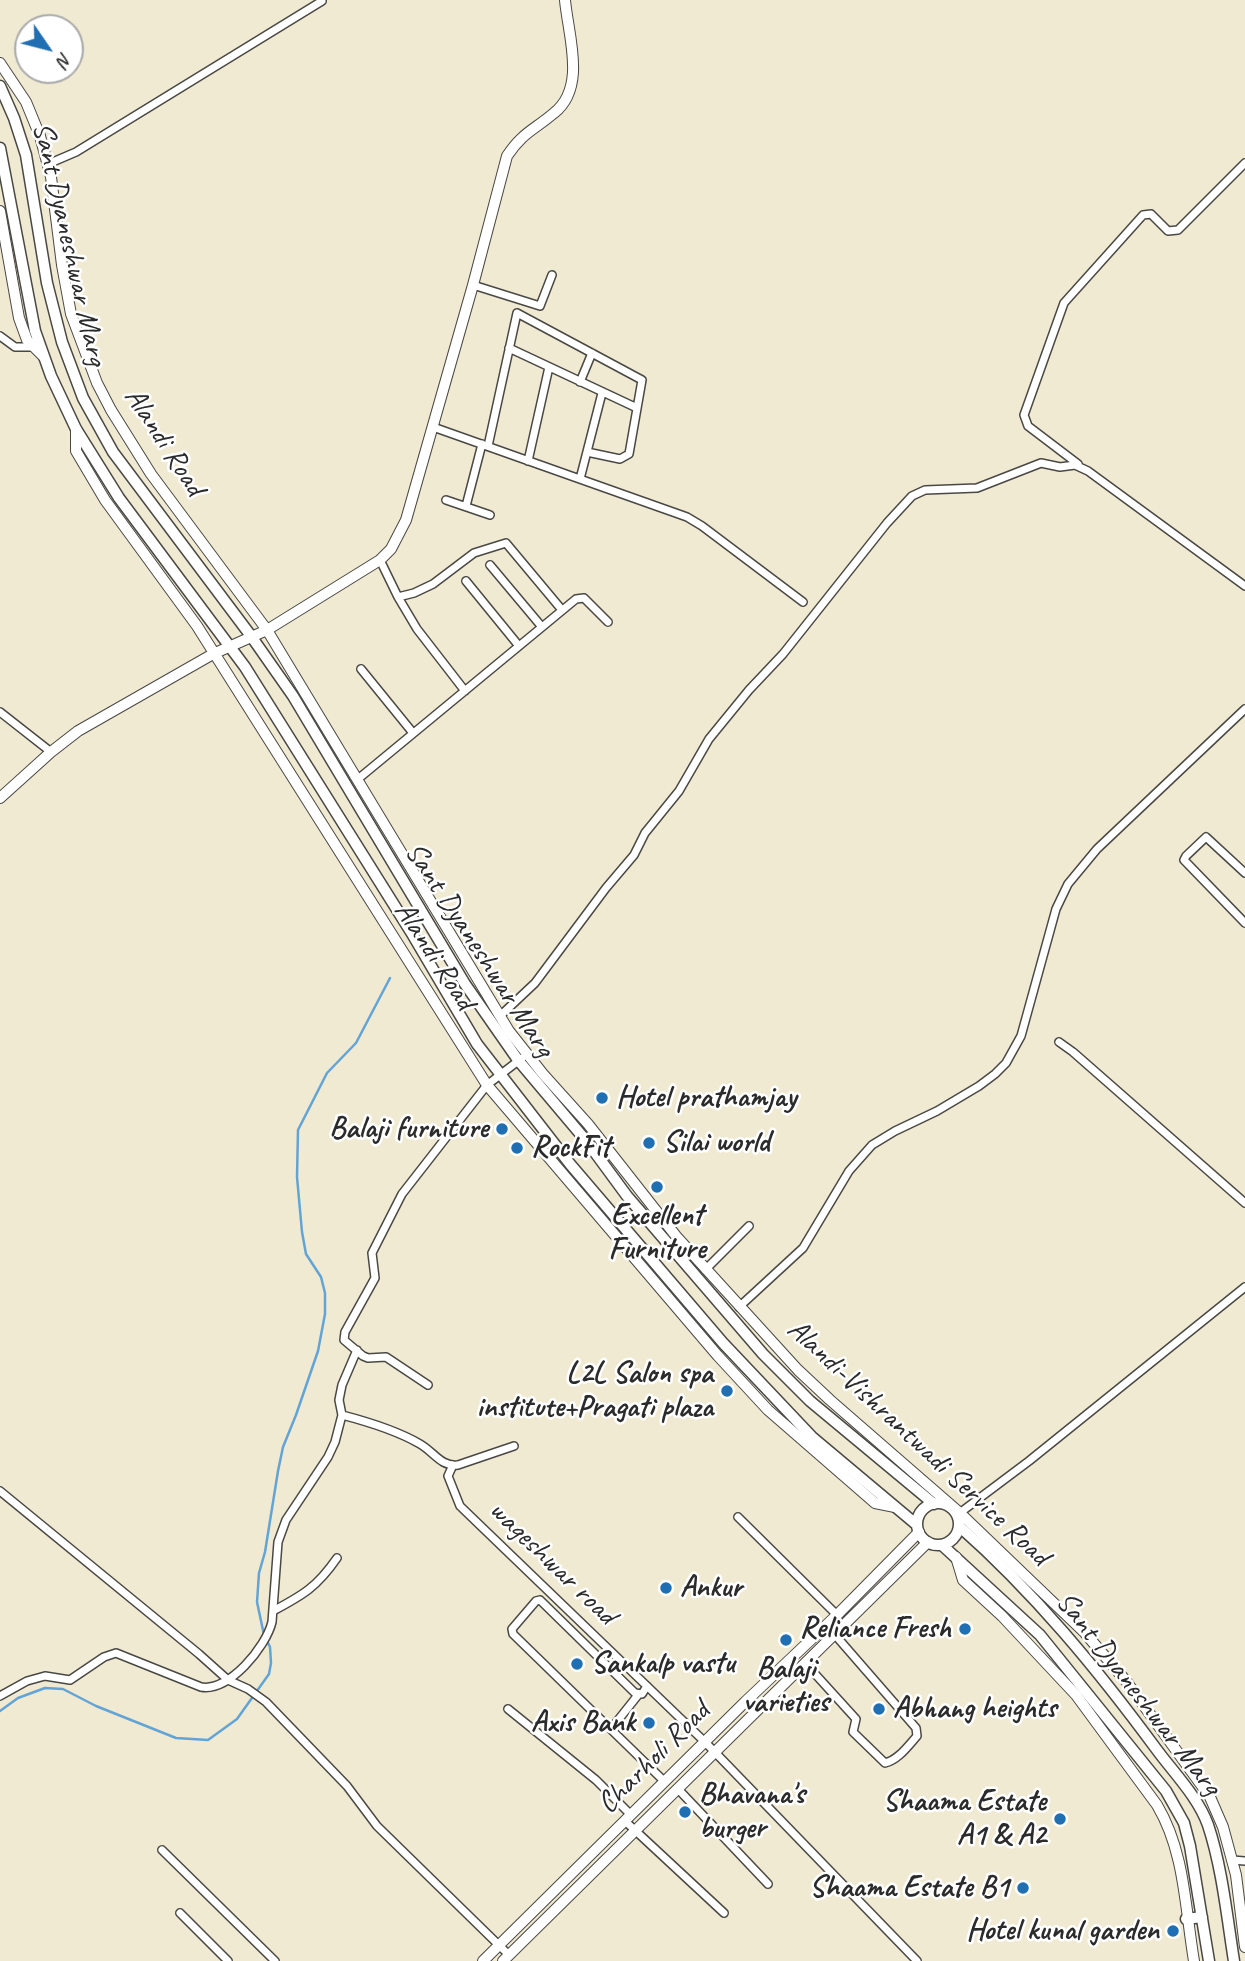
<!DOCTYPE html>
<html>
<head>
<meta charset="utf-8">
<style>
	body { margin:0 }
	#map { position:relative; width:1245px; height:1961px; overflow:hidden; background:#f0ead2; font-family:Caveat,sans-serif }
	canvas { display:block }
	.north { position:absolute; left:14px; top:14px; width:70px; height:70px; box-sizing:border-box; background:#fff; border:2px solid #aaa; border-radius:50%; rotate:125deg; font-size:19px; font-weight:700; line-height:28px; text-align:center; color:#2b2b2b }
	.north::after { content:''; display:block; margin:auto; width:24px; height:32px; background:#1f6fb2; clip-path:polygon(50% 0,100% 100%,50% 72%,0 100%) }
</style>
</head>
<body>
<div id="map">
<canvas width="1245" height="1961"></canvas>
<div class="north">N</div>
</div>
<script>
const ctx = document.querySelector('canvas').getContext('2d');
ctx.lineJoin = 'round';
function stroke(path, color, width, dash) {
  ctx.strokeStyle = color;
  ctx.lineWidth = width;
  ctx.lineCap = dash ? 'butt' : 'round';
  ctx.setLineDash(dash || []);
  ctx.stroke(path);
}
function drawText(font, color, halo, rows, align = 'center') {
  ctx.font = font + ' Caveat,sans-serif';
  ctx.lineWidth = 5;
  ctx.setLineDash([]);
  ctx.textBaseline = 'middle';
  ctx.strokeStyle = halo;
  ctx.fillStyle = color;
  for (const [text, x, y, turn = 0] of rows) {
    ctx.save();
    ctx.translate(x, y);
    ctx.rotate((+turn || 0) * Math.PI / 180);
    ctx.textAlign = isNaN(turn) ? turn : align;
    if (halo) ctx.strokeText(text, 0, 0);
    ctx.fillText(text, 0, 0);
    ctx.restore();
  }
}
stroke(new Path2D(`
	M264,1635l-7,-33 2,-29 6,-21 13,-81 5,-24 13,-32 22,-64 7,-37v-21l-4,-16 -15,-23 -4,-22 -5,-55 1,-47 29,-57 29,-30 34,-65
	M0,1711l18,-13 27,-10 18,1 33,17 80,32 32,2 29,-21 32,-45 2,-11 -1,-16 -3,-6`), '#63a4d6', 2.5);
const street = new Path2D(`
	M48,164l28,-12 246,-151
	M473,285l67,21 12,-31
	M0,336l15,11h18
	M509,348l128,60
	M580,382l12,-29
	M433,427l254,90 15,9 101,76
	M488,446l29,-133 125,67 -13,74 -9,5 -33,-7
	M528,461l21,-94
	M1078,464l-50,-38 -4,-11 40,-112 79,-88 8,-1 17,17 10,-1 67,-67
	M580,479l22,-86
	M446,500l44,15
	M466,506l16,-62
	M380,560l18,37 16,-4 19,-9 41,-31 32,-10 56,67
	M490,565l52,62
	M466,581l53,65
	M398,597l19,32 48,62
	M361,669l52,64
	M0,712l51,40
	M358,779l218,-180 8,-1 24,24
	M1245,873l-39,-36 -20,19 -2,4 61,63
	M500,1016l35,-33 71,-95 28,-33 11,-22 34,-42 30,-52 40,-49 34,-36 104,-131 25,-27 13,-6 52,-2 64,-25 19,4 15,-2 13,6 157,115
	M1059,1042l14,10 172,151
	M705,1270l44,-44
	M739,1307l64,-59 46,-77 23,-26 23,-14 42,-20 42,-25 16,-12 11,-11 15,-27 35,-127 12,-25 29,-35 148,-140
	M428,1385l-42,-28 -18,1 -5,-2 -19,-16 1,-8 30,-54 -3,-25 30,-59 85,-109 35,-27
	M342,1415c27,7 54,15 78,29 14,8 21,23 38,21l56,-19
	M453,1465l-5,11 12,30 246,237 211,218
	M0,1491l199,163 29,26 20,9 18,13 81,84 30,40 132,129
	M957,1515l72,-54 216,-174
	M738,1517l99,98
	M273,1611c30,-16 44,-24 64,-53
	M806,1664l50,55 -3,13 32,31c13,-3 23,-17 32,-27l-1,-8 -80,-92
	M647,1686l-5,8 -7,-1 -95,-93 -4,1 -24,28 1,5 152,148
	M0,1696l27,-15 18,-5 25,4 34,-23 12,-4 85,34c28,5 65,-40 71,-65l6,-80 8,-22 42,-63 7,-15 7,-27 -3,-15 3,-15 15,-35
	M508,1709l88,71 35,35
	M611,1729l27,-34
	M678,1789l90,95
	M625,1821l99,92
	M162,1850l113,111
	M1232,1860l13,1
	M180,1913l48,48`);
const secondary = new Path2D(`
	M0,63l26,39 14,34 11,41 11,88 9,49 26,69 14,27 40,64 116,156 242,401 34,43 45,50 88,112 122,134 32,30 130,113 125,120 41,48 84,116 13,30 13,48 9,72
	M0,211l19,107 8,22 16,16
	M76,429v22l29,49 92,126 290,459 231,271 50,54 107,93 20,4
	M0,798l51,-46 27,-21 135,-77 54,-24 113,-70 11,-11 15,-29 67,-235 34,-129c15,-23 27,-26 47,-43 33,-26 14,-78 11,-113
	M956,1557l7,23 39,36 74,79 81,110c28,47 28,103 37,156
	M483,1961l262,-259 92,-87 82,-83
	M503,1961l425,-419`);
const primary = new Path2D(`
	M0,86l14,32 12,37 21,128 15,59 21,56 30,54 138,184 42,60 172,288 53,76 70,83 39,53 136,158 47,47 124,103
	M0,148l35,183 16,45 25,53 43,69 126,169 166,265 66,112 93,120 153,179 89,94 105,88
	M917 1524a21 21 0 1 1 42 0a21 21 0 1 1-42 0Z
	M959,1526c75,66 139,144 198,224 17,23 41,47 51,75 14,42 19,92 26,136
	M942,1545l98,90 126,156 18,32 6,23 19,115
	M1186,1919l16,-2`);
stroke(street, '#494844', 10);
stroke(secondary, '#494844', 12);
stroke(primary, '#494844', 13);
stroke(street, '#fff', 7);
stroke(secondary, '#fff', 10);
stroke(primary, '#fff', 10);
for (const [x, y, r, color] of [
	[602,1098,7,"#1f6fb2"],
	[502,1129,7,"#1f6fb2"],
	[649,1143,7,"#1f6fb2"],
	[517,1148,7,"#1f6fb2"],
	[657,1187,7,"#1f6fb2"],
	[727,1391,7,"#1f6fb2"],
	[666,1588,7,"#1f6fb2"],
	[965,1629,7,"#1f6fb2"],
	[786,1640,7,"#1f6fb2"],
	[577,1664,7,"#1f6fb2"],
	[879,1709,7,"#1f6fb2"],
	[649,1723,7,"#1f6fb2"],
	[685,1812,7,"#1f6fb2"],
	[1060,1819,7,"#1f6fb2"],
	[1023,1888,7,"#1f6fb2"],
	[1173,1931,7,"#1f6fb2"]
]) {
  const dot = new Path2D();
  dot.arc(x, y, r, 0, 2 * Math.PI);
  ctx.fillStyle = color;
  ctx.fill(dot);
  stroke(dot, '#fff', 2.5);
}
drawText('30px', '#2b2b2b', '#fff', [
	["Sant Dyaneshwar Marg",69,244,77],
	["Alandi Road",164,442,57],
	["Sant Dyaneshwar Marg",479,950,57],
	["Alandi Road",434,956,57],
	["Alandi-Vishrantwadi Service Road",918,1443,43],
	["wageshwar road",552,1563,44],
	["Sant Dyaneshwar Marg",1138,1694,52],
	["Charholi Road",654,1758,-45]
]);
drawText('bold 30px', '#2b2b2b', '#fff', [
	["Hotel prathamjay",616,1098],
	["Balaji furniture",488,1129,"right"],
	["Silai world",663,1143],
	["RockFit",531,1148],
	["Excellent",657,1216,"center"],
	["Furniture",657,1250,"center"],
	["L2L Salon spa",713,1374,"right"],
	["institute+Pragati plaza",713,1408,"right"],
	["Ankur",680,1588],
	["Reliance Fresh",951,1629,"right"],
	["Sankalp vastu",591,1664],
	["Balaji",786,1669,"center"],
	["varieties",786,1703,"center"],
	["Abhang heights",893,1709],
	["Axis Bank",635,1723,"right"],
	["Bhavana's",699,1795],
	["burger",699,1829],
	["Shaama Estate",1046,1802,"right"],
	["A1 & A2",1046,1836,"right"],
	["Shaama Estate B1",1009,1888,"right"],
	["Hotel kunal garden",1159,1931,"right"]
], 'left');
</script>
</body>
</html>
